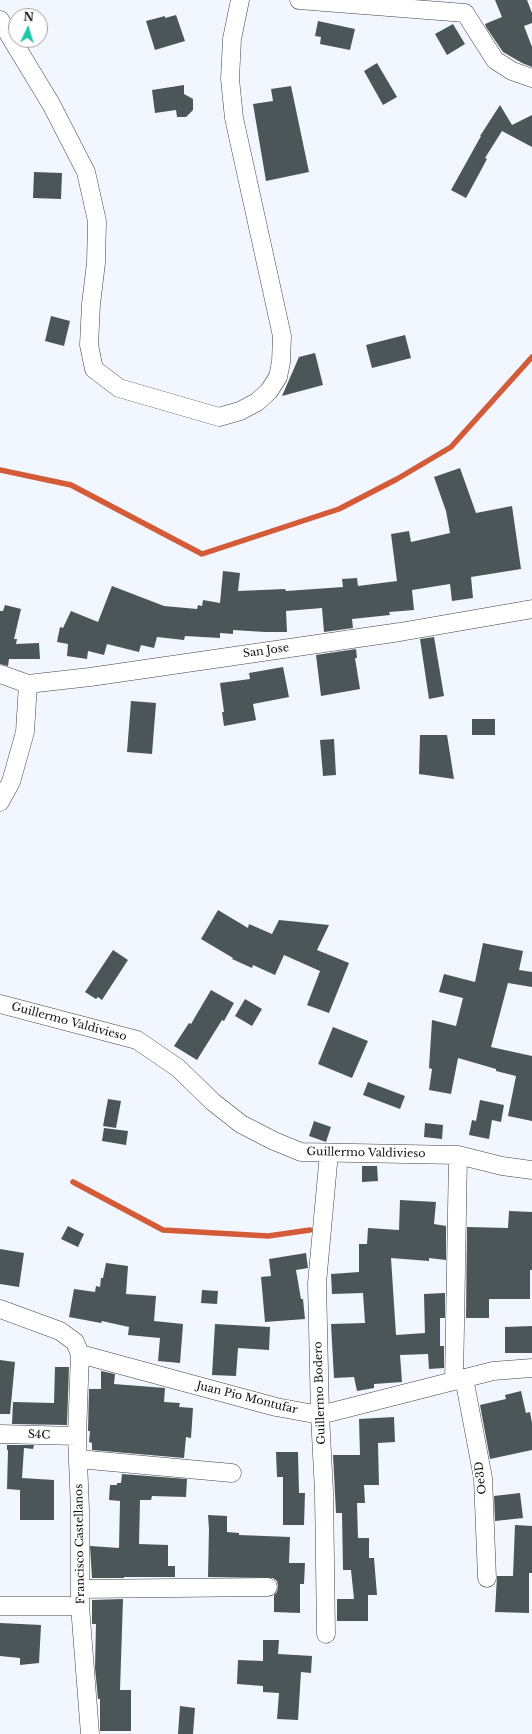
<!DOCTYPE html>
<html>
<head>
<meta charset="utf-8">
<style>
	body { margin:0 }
	#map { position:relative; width:532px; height:1734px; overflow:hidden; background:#f2f6ff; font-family:"Libre Baskerville",serif }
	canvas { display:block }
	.north { position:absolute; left:8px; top:8px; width:40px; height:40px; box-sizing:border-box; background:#fff; border:1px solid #9f9f9f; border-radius:50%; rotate:4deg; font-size:11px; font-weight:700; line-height:16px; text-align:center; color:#0f0f0f }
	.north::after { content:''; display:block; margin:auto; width:14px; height:18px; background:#20c6a2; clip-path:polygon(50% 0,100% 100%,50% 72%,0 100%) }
</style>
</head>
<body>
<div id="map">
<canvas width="532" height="1734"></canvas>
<div class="north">N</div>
</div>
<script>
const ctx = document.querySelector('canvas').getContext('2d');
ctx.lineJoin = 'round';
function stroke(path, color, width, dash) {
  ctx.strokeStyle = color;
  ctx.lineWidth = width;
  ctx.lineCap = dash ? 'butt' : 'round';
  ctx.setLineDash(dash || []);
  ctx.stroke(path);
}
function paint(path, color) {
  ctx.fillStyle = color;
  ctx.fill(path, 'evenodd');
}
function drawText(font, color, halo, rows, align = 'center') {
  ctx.font = font + ' "Libre Baskerville",serif';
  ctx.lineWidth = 4;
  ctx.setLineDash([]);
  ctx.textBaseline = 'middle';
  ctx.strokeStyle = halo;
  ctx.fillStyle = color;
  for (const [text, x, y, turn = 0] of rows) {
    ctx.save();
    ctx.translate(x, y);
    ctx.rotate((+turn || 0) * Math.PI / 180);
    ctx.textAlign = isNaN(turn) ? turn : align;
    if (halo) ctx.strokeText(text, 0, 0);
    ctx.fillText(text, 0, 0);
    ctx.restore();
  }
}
stroke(new Path2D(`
	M0,470l71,15 131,69 137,-45 58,-30 54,-32 81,-90
	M73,1182l90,48 105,6 42,-6`), '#d35b37', 5.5);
paint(new Path2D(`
	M495,0h32l5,13v10l-8,3 8,21v20l-10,-4 -19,-11 -17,-25 -1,-3 17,-7z
	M176,15l9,26 -30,9 -9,-29 19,-5v2z
	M318,21l37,8 -5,21 -30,-6 1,-7 -6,-1z
	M453,24l12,20 -18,11 -12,-21z
	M377,63l20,34 -14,8 -19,-34z
	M184,85v9l9,5v11l-7,7h-9l-1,-7 -21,3 -3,-23z
	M291,86l18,86 -43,9 -13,-77 20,-3 -2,-12z
	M500,105l12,20 20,-10v32l-30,-16 -17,27 2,1 -21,39 -15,-8 30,-54h-1z
	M34,172l28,1 -1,26 -28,-1z
	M51,316l19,5 -6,25 -19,-5z
	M405,335l6,23 -39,10 -6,-23z
	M315,353l8,32 -41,11 17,-39z
	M460,468l16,45 36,-7 9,63 -50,8 2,21 -21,3 -2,-17 -38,6 2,20 -25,2 1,3 -38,4 1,9 -29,4 -2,-24 -36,3 1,21h-22l-32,-2v4l-13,-1v5l-35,-2 -1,4 -27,-3 -3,11 -13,-3 -2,7 -32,-8 -3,11 -16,-4 -1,8 -20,-3 1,-12 -11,-2 3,-15 3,1 8,-17 27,11 14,-36 52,20 33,3 1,-4 4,1 1,-6 17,3 3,-32 17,2 -2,18 47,-2 1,2 57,-4 -1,-8 15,-1 1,8 39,-5 -6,-47 18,-3 2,11 39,-9 -4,-22 -12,-34z
	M5,605l16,4 -7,30h3l-1,5 23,-1 1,16h-31l-1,7 -8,-2v-53h3z
	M434,637l10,59 -15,3 -9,-60z
	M356,649l1,9h-2l5,31 -39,7 -5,-41z
	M283,667l6,30 -36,7 3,16 -32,6 -2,-14h2l-4,-29 30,-4 -1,-6z
	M131,701l25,2 -4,51 -25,-2z
	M472,719h23v16h-23z
	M420,735h27l7,44 -35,-5z
	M334,739l2,36 -13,1 -3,-36z
	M218,910l30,18 1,-4 23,10 7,-14 50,5 -12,25 32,13 -20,50 -22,-8 13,-34 -36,-16 -9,20 -22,-10 -1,3 -20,-9 1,-1 -32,-19z
	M483,943l40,8 -4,19 13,2v15l-24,-4 -17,64 41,9v65l-24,-5 8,-40 -20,-5v-2l-38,-11 -7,36 -22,-4 3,-21 -3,-1 3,-48 24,6 7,-28 -24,-6 5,-18 31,8z
	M113,950l15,10 -26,40 -4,-3 -2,2 -11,-7z
	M211,990l23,13 -10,18 -2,-1 -25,40 -23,-14 15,-23 2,1z
	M245,999l17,10 -10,17 -17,-10z
	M333,1027l35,14 -16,37 -34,-14z
	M368,1082l37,14 -5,13 -37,-14z
	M108,1099l13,2 -5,27 -13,-2z
	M480,1100l24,5 -3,17 -9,-2 -3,19 -20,-4 3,-15 4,1z
	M314,1121l17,6 -5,15 -17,-6z
	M425,1123l18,2 -1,14 -18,-2z
	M104,1128l24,3 -2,14 -24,-4z
	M362,1166h15l1,15 -16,1z
	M400,1200l36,2 -2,22 12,2v34l-17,-2v3l-38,-3 5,77 29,-2 -1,-39 21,-1v25h-5v28h4v22l-15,1 -1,-15 -28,1 2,27 -28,2v4l-17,3 -3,-14 -20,1 -3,-54 34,-1 -2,-30 -31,1 -1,-20 28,-2v-28h8l1,-16 31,2z
	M509,1211l23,1v58h-2v29h-41v19h-23l1,-91 41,1z
	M68,1226l16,8 -6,13 -17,-8z
	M0,1249l24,4 -5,34 -19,-3z
	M306,1253l2,15 -12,2 5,29h2l2,20 -40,3 -4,-45 10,-1 -2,-17z
	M106,1263l22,3 -2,28 30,2 -2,25 29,3 -3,39 -22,-2 2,-23 -32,-3 1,-8 -27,-6 -1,2 -32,-6 5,-28 21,3 1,-6 4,1 1,-9h2z
	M202,1290l16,1 -1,13 -16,-1z
	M215,1324l55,3 -1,23 -31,-2 -2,28 -24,-1z
	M532,1326v27h-27v-26z
	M0,1360l15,2 -5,52h-10z
	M55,1367h14l-2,58 -55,-1 1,-22 41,1z
	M101,1371l14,3 -1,10 51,4 -1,14 16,1 -1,4 14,1 -2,30 -5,-1 -2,21 -92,-8v-7l-3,-1 1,-11h-2l1,-42h12z
	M521,1391l5,22 4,-1 2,11v27l-42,9 -10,-54 26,-6 -1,-4z
	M394,1417l1,25 -17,1 1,42h-15l1,18h-8l1,35h11v20h5l3,37h-9v26h-31v-22h17l-3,-29h-8l-1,-57h-6l-3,-58h27l-1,-36z
	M7,1445h27l-1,4 -9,-1 -2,30 32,2v40h-34v-30l-13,-1 1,-39h-1z
	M276,1452h22l1,41h6l-1,32h-21v-48h-6z
	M122,1474l65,5 -1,18 -34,-1 -1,4h-11l-1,44 29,1v21h7v11h-51v1h-32l-2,-32 29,2 1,-47 -11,-1 1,-15h7v-2h4z
	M520,1493l3,25 -28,3 -1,-25z
	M208,1515l19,1v16l12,1v2l51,2 -1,26h16l-1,21h-4v29l-26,-1v-17l3,-3 1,-6 -1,-5 -4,-3 -65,-1 1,-48z
	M515,1525l17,1v47h-3v40l-34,-1 2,-36h16z
	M123,1599l-3,91h11v41h-31v-32h-2l-3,-31 1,-44h-4v-24z
	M0,1623l41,2 -2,38 -19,2v-7l-20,-2z
	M263,1640h16l-1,14 34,2 -1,17 -10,-1 -3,48 -21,-1 2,-26 -16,-1v-6l-26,-2 1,-24 25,1z
	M180,1706l15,2 -2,26h-15z`), '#4b5659');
const minor = new Path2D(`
	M299,0l166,13
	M465,13l30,47 17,11 20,7
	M0,20l51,84 35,68 11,49 -1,42 -5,41 -2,41 5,24 25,19 100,29 21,-6 17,-9 12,-11 9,-14 3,-15 1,-26 -48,-218 -4,-39 2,-40 8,-39
	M0,674l28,10 62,-7 310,-45 132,-23
	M0,802l11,-20 14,-50 3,-48
	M0,1004l137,36 41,28 35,34 28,22 33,17 27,11 157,3 44,11 30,4
	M0,1309l60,22 15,11 5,12 -3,82 3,74v96l10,128
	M80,1354l196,53 44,8 173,-44 39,-3
	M464,1378l19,100 4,100
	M454,1381l4,-226
	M0,1434l77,2
	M78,1459l154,14
	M80,1589l188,-2
	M0,1606h80
	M326,1634l-2,-142 -4,-77 -3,-132 12,-130`);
stroke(minor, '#424242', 19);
stroke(minor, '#fff', 18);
drawText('11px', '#0f0f0f', '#fff', [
	["San Jose",266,651,-8],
	["Guillermo Valdivieso",69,1022,15],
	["Guillermo Valdivieso",366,1153,1],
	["Guillermo Bodero",320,1393,-92],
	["Juan Pio Montufar",247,1398,14],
	["S4C",39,1435,2],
	["Oe3D",481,1478,-97],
	["Francisco Castellanos",80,1544,-91]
]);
</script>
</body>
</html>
